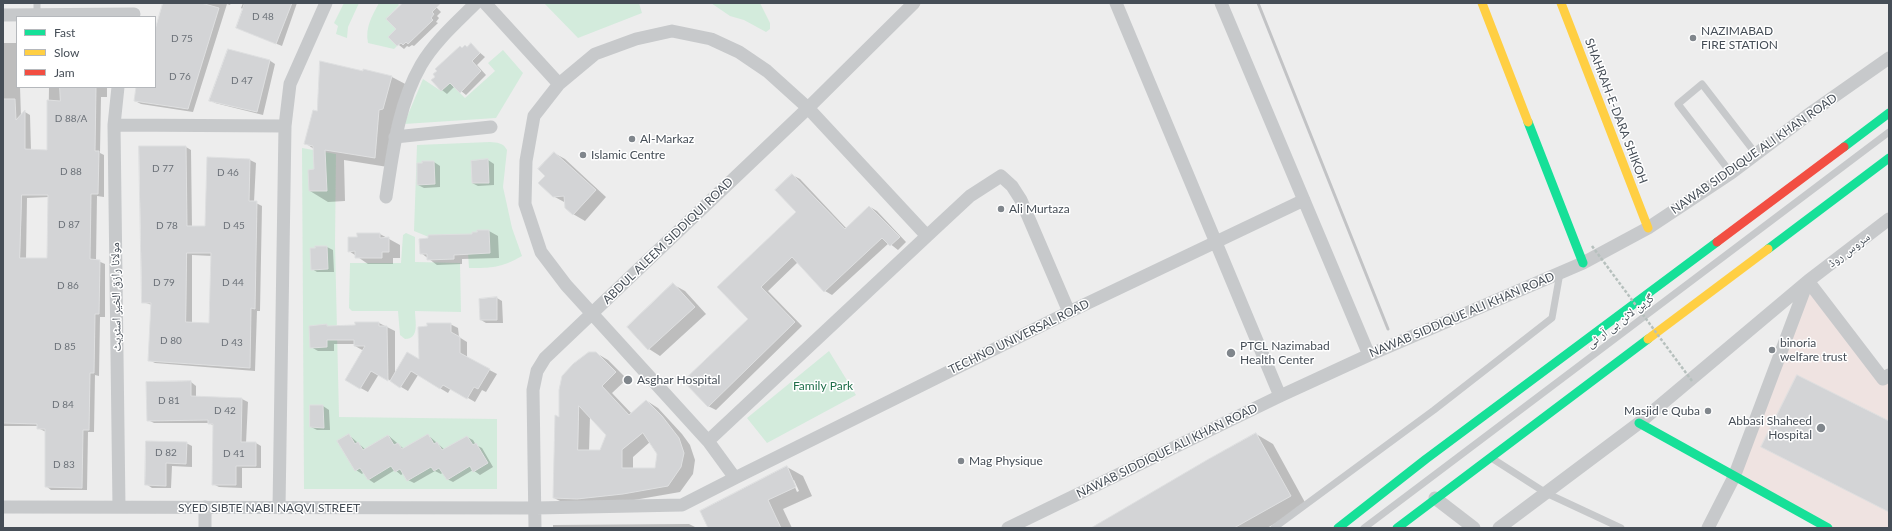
<!DOCTYPE html>
<html>
<head>
<meta charset="utf-8">
<style>
	body { margin:0 }
	#map { position:relative; width:1892px; height:531px; overflow:hidden; background:#ededed; font-family:Lato,sans-serif }
	canvas { display:block }
	.frame { position:absolute; inset:0; border:4px solid #464e57; pointer-events:none }
	.legend { position:absolute; left:16px; top:16px; width:140px; height:72px; box-sizing:border-box; background:#fff; border:1px solid #b5b8bc; margin:0; padding:5px 7px; list-style:none; font-size:12px; color:#464e57 }
	.legend li { display:flex; align-items:center; gap:8px; height:20px }
	.legend b { width:20px; border:1px solid #b5b8bc }
</style>
</head>
<body>
<div id="map">
<canvas width="1892" height="531"></canvas>
<div class="frame"></div>
<ul class="legend">
<li><b style="height:5px;background:#16e098"></b>Fast</li>
<li><b style="height:5px;background:#ffcf43"></b>Slow</li>
<li><b style="height:5px;background:#f24e42"></b>Jam</li>
</ul>
</div>
<script>
const ctx = document.querySelector('canvas').getContext('2d');
ctx.lineJoin = 'round';
function paint(path, color) {
  ctx.fillStyle = color;
  ctx.fill(path, 'evenodd');
}
function stroke(path, color, width, dash) {
  ctx.strokeStyle = color;
  ctx.lineWidth = width;
  ctx.lineCap = dash ? 'butt' : 'round';
  ctx.setLineDash(dash || []);
  ctx.stroke(path);
}
function drawText(font, color, halo, rows, align = 'center') {
  ctx.font = font + ' Lato,"Noto Naskh Arabic",sans-serif';
  ctx.lineWidth = 3;
  ctx.setLineDash([]);
  ctx.textBaseline = 'middle';
  ctx.strokeStyle = halo;
  ctx.fillStyle = color;
  for (const [text, x, y, turn = 0] of rows) {
    ctx.save();
    ctx.translate(x, y);
    ctx.rotate((+turn || 0) * Math.PI / 180);
    ctx.textAlign = isNaN(turn) ? turn : align;
    if (halo) ctx.strokeText(text, 0, 0);
    ctx.fillText(text, 0, 0);
    ctx.restore();
  }
}
paint(new Path2D(`
	M1808,281l75,98 6,-4v153h-62l-93,-51z`), '#efe3e1');
paint(new Path2D(`
	M344,3h15l-11,24 -1,11 -11,-4 2,-8 -4,-3z
	M379,3h18l2,2 -13,14 10,10 -8,8 9,9 -3,3 -26,-6c-3,-16 4,-27 11,-40z
	M544,3h95l3,10 -64,25z
	M711,3h49l10,20v6l-4,3 -22,-12 -14,-4z
	M503,50l20,23 -27,45 -92,6 19,-45 18,12 9,-8 15,15 30,-27 -7,-8z
	M490,142c7,1 13,0 17,8l-4,37 9,41 10,28c-21,12 -30,12 -53,12l-1,-15 -54,-22 3,-86z
	M302,148l34,6 -1,90 4,173 158,2v70h-193z
	M406,233l9,4v25l45,1 1,49 -46,-1c0,10 5,28 -10,28l-5,-4 -2,-24h-46l-3,-3 1,-45h51l2,-28z
	M829,351l27,44 -89,48 -20,-25z`), '#d3ebdc');
paint(new Path2D(`
	M164,3h67l-1,2 -3,-1 -34,108 -52,-8 -6,-3 2,-14h18v-54z
	M243,3h54l-15,43 -45,-18 7,-18 -3,-2z
	M403,3h29l9,9 -4,4 2,2 -3,4 2,1 -24,23 -2,-1 -3,2 -2,-1 -3,3 -15,-12 8,-8 -9,-10z
	M16,40l1,47h3l1,29 4,-4 5,3 1,35 17,1 1,-64h58v10h-6l-1,56 4,2v42l-7,-1 -1,64 9,4v53h-5l-1,59 -4,-1 -1,57h-6l-1,58h-36l-5,-4v-54l-8,-4v-2h-35v-383h13zM49,197l-1,62h-22l1,-61z
	M471,45l14,12 -8,8 9,10 -20,20 -11,-9 -8,8 -5,-4 18,-43 3,1 2,-2 3,1z
	M269,60l6,4 -12,51 -48,-12 -5,-3z
	M364,71l28,6 19,10 -17,81 -50,-8 1,41 -17,1 -18,-11 5,-21 -1,-21 -9,-6 13,-31z
	M186,147l5,3 1,77h14l44,-67 6,3 -2,39 8,4 -2,105h-3l-2,60 -100,-8 -6,-3 3,-55 -9,-3zM192,255l20,1 -2,68 -18,-1z
	M554,153l11,6 41,38 -21,24 -12,-7 -7,-11 -13,-7 -7,-20z
	M488,160l6,4v21l-16,1 -6,-3v-21z
	M423,162h11l6,4v21l-16,1 -6,-3z
	M792,175l8,4 47,50 23,-22 7,4 29,31 -8,8 -9,-7 -57,52 -7,-4 -27,-29 -30,29 34,35 -86,84 -8,-4 41,-87 -30,-32 78,-75z
	M478,231h11l9,5 1,22 -37,1v5l-25,1 -16,-12 52,-18 5,-2z
	M380,234l20,11v13h-7v6h-25l-19,-13 9,-13z
	M316,247h11l6,3 1,22h-17l-5,-3z
	M674,285l11,6 21,23 -46,42 -11,-7 -21,-22z
	M497,298l5,3 1,22h-17l-5,-3z
	M379,323l16,8v44l25,-15 30,-36 8,4 1,9 8,5v16l30,16 -11,18 -4,-2 -7,12 -24,-14 -3,5 -30,-18 -10,16 -29,-17 -11,18 -22,-12 18,-29 -9,-5v-2h-21v7h-16l-7,-4 15,-22 4,2 26,-1z
	M589,353h7l12,7 19,19 -15,14 20,21 15,-13 11,7 24,26 8,11 5,15 -2,14 -13,18 -46,8 -68,4 -12,-6 9,-122zM590,416l17,19 -6,16h-12zM650,442l8,12 -2,15h-23v-12z
	M191,382l5,4v11l46,2 6,3 -2,41h10l5,3v22h-19v20l-23,-1 -6,-3 1,-58 -5,-3h-55l-6,-3z
	M311,406h12l6,4 1,20h-13l-6,-3z
	M1256,434l17,10 34,62 -40,22h-176z
	M349,435l17,15 23,-14 15,13 24,-14 17,15 22,-13 6,3 3,5 6,3 11,19 -13,8 -7,-5 -20,12 -6,-3 -5,-6 -1,1 -6,-3 -21,12 -6,-3 -4,-7 -3,2 -6,-5 -21,13 -6,-4 -4,-7 -2,2 -6,-4 -18,-28z
	M147,442l39,1 6,3v21l-20,-1 -1,22h-19l-6,-4z
	M787,467l16,9 9,20 -29,13 9,19h-83zM792,480h2l5,11 -2,1z
	M689,524l8,4h-144v-3z`), '#0003');
const building = new Path2D(`
	M163,3h38l18,5 -31,101 -54,-8 2,-14h19v-57z
	M245,3h47l-16,41 -40,-16z
	M403,3h38l-9,9 2,2 -3,4 2,2 -25,24 -2,-2 -3,3 -2,-2 -4,3 -9,-9 8,-8 -10,-10z
	M471,43l9,10 -8,8 9,10 -21,22 -10,-10 -9,8 -10,-11 4,-3 -2,-3 4,-3 -2,-2 25,-23 2,2 3,-3 2,2z
	M228,49l42,11 -13,52 -48,-11z
	M320,61l43,10v-2l29,7 -9,33 -4,1 -4,48 -50,-8 2,41h-18l-1,-21 6,-1 -1,-23 -9,-2 9,-34 4,1z
	M60,87h36l-1,64h4l-1,43h-7l-1,65 10,1 -1,54h-4l-1,59h-4l-1,57h-6l-1,58 -37,-1v-58h-8v-5l-34,-1v-324h12l1,21 9,-10v39l22,1v-50l13,1zM22,195h26l-1,63h-27z
	M139,146h47l1,80h18l2,-69 43,2 -1,42h8l-2,108 -4,-1 -1,60 -102,-7 3,-58h-9zM187,253h24l-2,70 -23,-1z
	M554,152l42,38 -23,25 -8,-7 -1,-12 -11,1 -15,-14 7,-7 -7,-7z
	M488,159l1,24h-17l-1,-22z
	M422,161h12l1,23 -18,1v-22h5z
	M792,174l53,55 24,-23 31,31 -10,9 -8,-8 -58,54 -32,-35 -31,30 34,35 -87,85 -25,-26 65,-62 -31,-32 79,-75 -21,-22z
	M477,230h12l1,23 -36,2v4l-27,1v-6h-7l-1,-15 9,-1v-3l44,-1v-2h5z
	M357,233h23v5l9,-1v15h-7v6h-27v-7l-7,1v-15h9z
	M315,246h12l1,23 -17,1 -1,-22h5z
	M673,283l22,24 -47,43 -21,-23z
	M497,297v23h-17l-1,-21z
	M355,322h24v4h8l1,55 -17,-10 -11,18 -15,-9 20,-34h-11v-6h-27v7l-17,1 -1,-22 18,-2v2l28,-1z
	M427,323h24v9l9,5v16l30,16 -12,20 -4,-2 -7,12 -24,-14 -3,4 -29,-18 -11,17 -10,-7 17,-29 12,7 -1,-32 9,-1z
	M589,352h7l20,20 -14,14 27,29 17,-15 16,16 17,22 5,15 -3,14 -13,19 -45,8 -46,5 -24,-1 2,-83 4,2v-27l3,-14 11,-12zM579,406l27,29 -6,15h-22zM643,433l14,21 -2,14h-33v-18z
	M1797,375l92,46v91l-128,-65z
	M191,381v15l51,2 -1,44h15v24h-20v19h-24l1,-61h-5v-4l-61,1 -1,-39z
	M310,405h13l1,23 -14,-1z
	M1256,433l35,63 -57,32h-143l116,-68z
	M349,434l6,10 3,-2 5,8 25,-15 6,10 4,-2 4,6 26,-15 6,10 3,-2 5,8 25,-14 6,9 3,-2 12,20 -15,9 -3,-6 -23,14 -8,-12 -5,3 -3,-4 -24,14 -7,-12 -5,3 -4,-6 -23,14 -8,-12 -5,3 -18,-30z
	M146,441l41,1 -1,22 -20,-1v23l-21,-1z
	M787,466l9,21 -28,13 13,28h-73l-8,-17z`);
paint(building, '#d3d4d6');
stroke(building, '#dedfe0', 1);
stroke(new Path2D(`
	M37,3v12
	M1731,173l-53,-69 24,-20 54,70
	M1493,459l53,34 75,35
	M1274,528l160,-118 118,-92 8,-45
	M1364,528l525,-396`), '#c7c9cb', 7);
stroke(new Path2D(`
	M485,3l74,81
	M1116,3l164,393
	M1221,3l148,352
	M3,15l131,-1
	M118,87l-4,38 5,382
	M114,125l171,1
	M395,137l96,-10
	M386,197c7,-45 12,-92 35,-132 14,-24 36,-43 55,-62
	M927,236l-219,205 -142,-156 -25,-33 -16,-48 1,-43 8,-45 25,-32 36,-30 41,-15 36,-8 39,8 28,13 28,19 41,37 119,128 43,-40 31,-20 11,10 9,14 48,112
	M1808,281l75,98 6,-4
	M735,478l334,-166 235,-112
	M1435,498l39,30
	M3,507l533,1 146,-3 53,-27 -27,-37
	M205,507v21
	M279,508l6,-382 5,-42 36,-81
	M535,528l-2,-138 4,-19 8,-13 263,-250 106,-105
	M1008,528l272,-132 89,-41 214,-92 65,-35 83,-55 81,-61 77,-54
	M1499,528l140,-105 169,-142 81,-62
	M1708,528l26,-51 73,-194`), '#c7c9cb', 13);
stroke(new Path2D(`
	M1528,122l55,141
	M1844,147l45,-34
	M1768,249l121,-91
	M1639,423l189,105
	M1338,528l88,-69 291,-217
	M1397,528l251,-189`), '#16e098', 9);
stroke(new Path2D(`
	M1482,3l46,119
	M1561,3l87,225
	M1648,339l120,-90`), '#ffcf43', 9);
stroke(new Path2D(`
	M1717,242l127,-95`), '#f24e42', 9);
stroke(new Path2D(`
	M1258,3l130,326`), '#c2c3c5', 3);
stroke(new Path2D(`
	M1592,246l100,135`), '#b6c0bd', 2.5, [3, 2]);
for (const [x, y, r, color] of [
	[1693,38,4,"#80868c"],
	[632,139,4,"#80868c"],
	[583,155,4,"#80868c"],
	[1001,209,4,"#80868c"],
	[1772,350,4,"#80868c"],
	[1231,353,5,"#80868c"],
	[628,380,5,"#80868c"],
	[1708,411,4,"#80868c"],
	[1821,428,5,"#80868c"],
	[961,461,4,"#80868c"]
]) {
  const dot = new Path2D();
  dot.arc(x, y, r, 0, 2 * Math.PI);
  ctx.fillStyle = color;
  ctx.fill(dot);
  stroke(dot, '#fff', 1.5);
}
drawText('10px', '#6b7178', null, [
	["D 48",263,17],
	["D 75",182,39],
	["D 76",180,77],
	["D 47",242,81],
	["D 88/A",71,119],
	["D 77",163,169],
	["D 88",71,172],
	["D 46",228,173],
	["D 87",69,225],
	["D 78",167,226],
	["D 45",234,226],
	["D 79",164,283],
	["D 44",233,283],
	["D 86",68,286],
	["D 80",171,341],
	["D 43",232,343],
	["D 85",65,347],
	["D 81",169,401],
	["D 84",63,405],
	["D 42",225,411],
	["D 82",166,453],
	["D 41",234,454],
	["D 83",64,465]
]);
drawText('12px', '#464e57', '#fff', [
	["NAZIMABAD",1701,31],
	["FIRE STATION",1701,45],
	["Al-Markaz",640,139],
	["Islamic Centre",591,155],
	["Ali Murtaza",1009,209],
	["binoria",1780,343],
	["welfare trust",1780,357],
	["PTCL Nazimabad",1240,346],
	["Health Center",1240,360],
	["Asghar Hospital",637,380],
	["Masjid e Quba",1700,411,"right"],
	["Abbasi Shaheed",1812,421,"right"],
	["Hospital",1812,435,"right"],
	["Mag Physique",969,461]
], 'left');
drawText('12px', '#464e57', '#fff', [
	["SHAHRAH-E-DARA SHIKOH",1616,111,69],
	["NAWAB SIDDIQUE ALI KHAN ROAD",1754,154,-35],
	["ABDUL ALEEM SIDDIQUI ROAD",668,241,-44],
	["سروس روڈ",1849,250,-37],
	["مولانا رازق الخیر اسٹریٹ",116,297,-91],
	["NAWAB SIDDIQUE ALI KHAN ROAD",1462,315,-23],
	["گرین لائن بی آر ٹی",1620,321,-37],
	["TECHNO UNIVERSAL ROAD",1019,337,-26],
	["NAWAB SIDDIQUE ALI KHAN ROAD",1167,451,-26],
	["SYED SIBTE NABI NAQVI STREET",269,508]
]);
drawText('12px', '#1f6f4a', '#fff', [
	["Family Park",823,386]
]);
</script>
</body>
</html>
